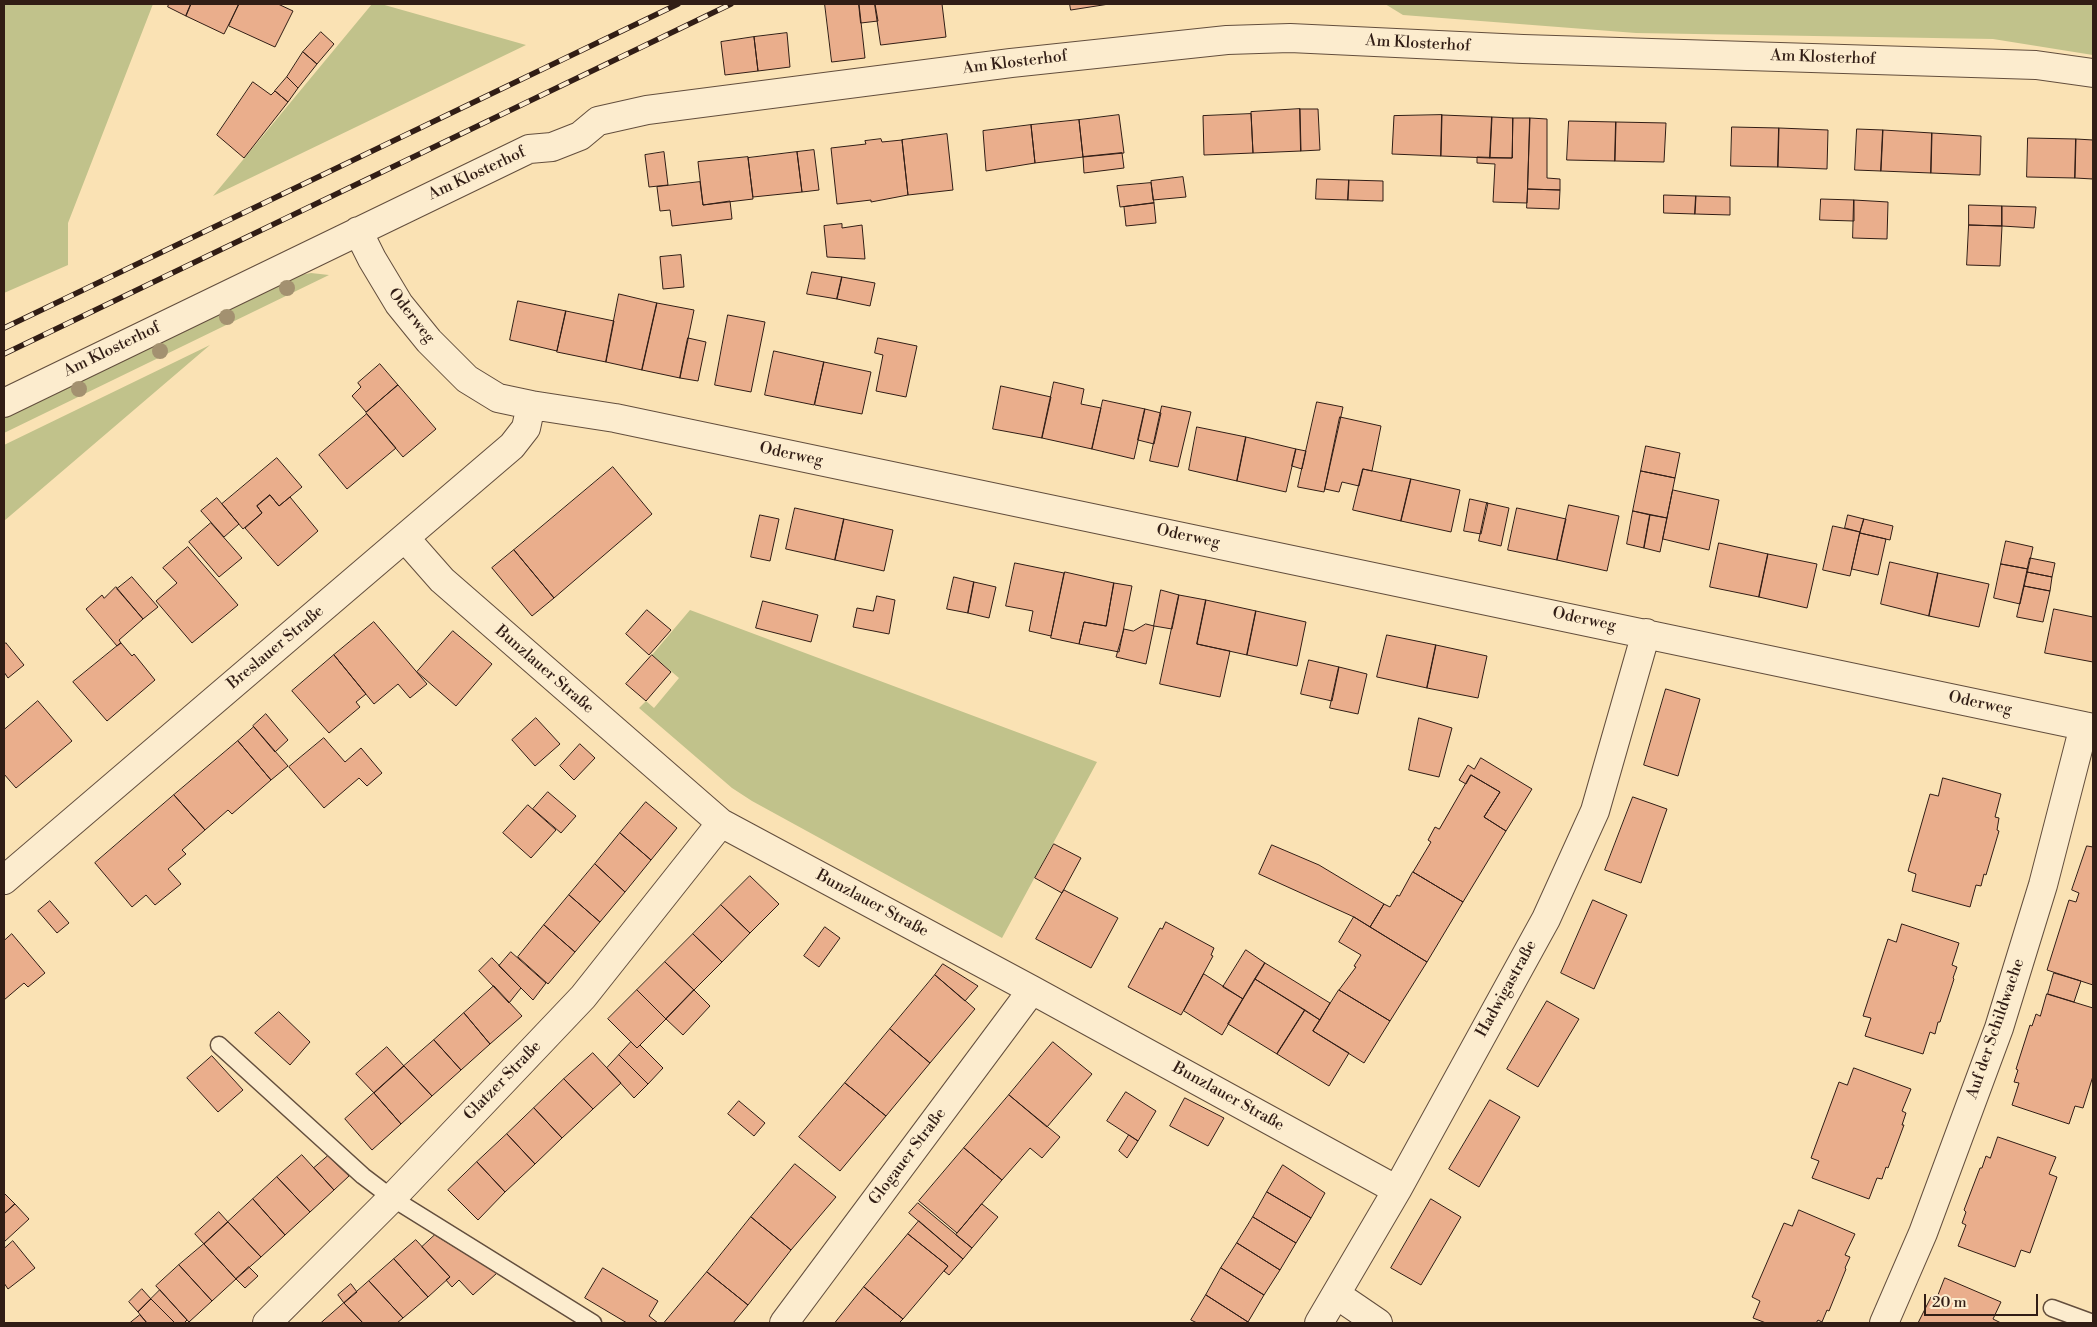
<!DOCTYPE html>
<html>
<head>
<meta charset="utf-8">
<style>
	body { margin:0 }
	#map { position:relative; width:2097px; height:1327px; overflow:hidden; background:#fae2b4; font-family:"Libre Bodoni",serif }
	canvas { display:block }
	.frame { position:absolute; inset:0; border:5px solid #311d15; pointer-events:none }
	.scale { position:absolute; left:1924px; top:1294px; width:114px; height:22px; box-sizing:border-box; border:2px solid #311d15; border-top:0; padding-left:6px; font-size:15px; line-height:18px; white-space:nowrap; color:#311d15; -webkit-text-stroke:4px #fcecce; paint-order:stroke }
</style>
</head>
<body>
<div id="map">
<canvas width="2097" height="1327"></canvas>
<div class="frame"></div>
<div class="scale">20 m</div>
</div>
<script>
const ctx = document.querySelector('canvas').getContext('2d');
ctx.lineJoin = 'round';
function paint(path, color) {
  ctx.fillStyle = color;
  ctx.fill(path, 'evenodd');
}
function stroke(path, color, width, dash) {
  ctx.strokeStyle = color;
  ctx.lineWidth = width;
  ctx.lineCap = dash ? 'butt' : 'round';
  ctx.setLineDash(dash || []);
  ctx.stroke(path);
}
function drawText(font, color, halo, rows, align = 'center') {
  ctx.font = font + ' "Libre Bodoni",serif';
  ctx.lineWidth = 4;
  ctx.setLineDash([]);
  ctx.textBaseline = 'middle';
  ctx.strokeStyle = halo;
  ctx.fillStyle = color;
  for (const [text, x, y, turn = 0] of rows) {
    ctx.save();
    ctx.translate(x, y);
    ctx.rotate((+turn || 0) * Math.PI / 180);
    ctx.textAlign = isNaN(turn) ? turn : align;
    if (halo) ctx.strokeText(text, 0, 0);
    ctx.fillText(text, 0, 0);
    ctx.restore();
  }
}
paint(new Path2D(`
	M4,4h149l-85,219v42l-64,28z
	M372,4h9l145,41 -313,151z
	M1385,4h708v51l-100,-16 -357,-6 -233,-18z
	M311,273l18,2 -325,158v-15l287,-141z
	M210,345l-206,176v-76z
	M690,610l407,152 -95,176 -250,-137 -20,-13 -93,-80 7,-7 8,7 25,-30 -27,-23z`), '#c1c28b');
const building = new Path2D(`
	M169,4h22l-5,12 -18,-9z
	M191,4h48l-15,30 -38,-18z
	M239,4h39l15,7 -18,36 -46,-21z
	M825,4h34l6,54 -33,4z
	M859,4h16l3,17 -17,2z
	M875,4h67l4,33 -65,8z
	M1070,4h39l-38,6z
	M321,32l13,12 -17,20 -14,-12z
	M787,33l3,34 -32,4 -4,-34z
	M754,37l4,34 -33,4 -4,-33z
	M303,52l14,12 -19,24 -11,-11z
	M287,77l11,11 -10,14 -13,-11z
	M253,82l18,13 4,-4 13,11 -44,56 -27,-23z
	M1300,109h18l2,41 -19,1z
	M1300,109l1,42 -48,2 -2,-41z
	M1251,114l2,39 -49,2 -1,-39z
	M1119,115l5,38 -41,4 -4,-37z
	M1442,115l-1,41 -49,-2 2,-38z
	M1442,115l50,2 -2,41 -49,-2z
	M1492,117l21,1 -1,40h-22z
	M1513,118h17l-3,85 -34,-1 2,-38 -18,-1v-6l35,1z
	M1530,118l17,1v59l13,1v11l-32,-1z
	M1079,120l4,37 -48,6 -4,-38z
	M1569,121l47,1 -1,39 -48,-1z
	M1616,122l50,1 -2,39 -49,-1z
	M1031,125l4,38 -49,8 -3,-40z
	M1732,127l47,1 -1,39 -47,-1z
	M1779,128l49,2 -1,39 -49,-2z
	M1857,129l26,1 -2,41 -26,-1z
	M1883,130l49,3 -1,40 -50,-2z
	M1932,133l49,3 -1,39 -49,-2z
	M947,134l6,56 -45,5 -6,-55z
	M2028,138l48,1 -1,39 -48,-1z
	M881,139l1,3 20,-2 6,55 -37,7v-2l-34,4 -6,-56 35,-4 -1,-3z
	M2076,139l17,1v39l-18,-1z
	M814,150l5,40 -17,2 -5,-40z
	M664,152l4,33 -19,2 -4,-32z
	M797,152l5,40 -49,5 -5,-39z
	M1122,153l2,15 -40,5 -1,-16z
	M748,157l5,42 -50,6 -5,-43z
	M1183,177l3,20 -33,3 -2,-19z
	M1317,179l32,1 -1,20 -32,-1z
	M1349,180l34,1v20l-35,-1z
	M700,182l3,23 27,-4 2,18 -60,7 -2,-16 -10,1 -3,-24z
	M1151,183l3,20 -34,4 -3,-21z
	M1528,189l32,1 -1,19 -32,-1z
	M1664,195l32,1 -1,18 -31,-1z
	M1696,196l34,1v18l-35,-1z
	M1821,199l33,1v21l-34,-1z
	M1854,200l34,2 -1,37 -34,-1z
	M1154,203l2,20 -30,3 -2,-19z
	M1969,205l33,1v20l-33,-1z
	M2002,206l34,1 -2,21 -32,-2z
	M842,224v4l20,-3 3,34 -38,-2 -3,-31z
	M1969,225l33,1 -2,40 -33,-1z
	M681,255l3,32 -21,2 -3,-32z
	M812,272l30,5 -5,22 -30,-5z
	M842,277l33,6 -5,23 -33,-7z
	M619,294l38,9 -15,67 -36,-8z
	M518,301l48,10 -9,40 -47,-11z
	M657,303l37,7 -14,68 -38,-8z
	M566,311l48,10 -8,41 -49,-10z
	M728,315l37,7 -14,70 -36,-7z
	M688,338l18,4 -8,39 -18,-3z
	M878,338l39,8 -11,51 -30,-6 7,-36 -8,-2z
	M774,351l50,11 -10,43 -49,-10z
	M824,362l47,10 -9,42 -47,-9z
	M380,364l18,21 -32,27 -14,-16 9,-9 -3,-4z
	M1054,382l30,7 -3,15 20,4 -9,41 -50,-11z
	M398,385l38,44 -33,28 -37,-44z
	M1001,386l50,11 -9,41 -49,-9z
	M1103,400l42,9 -11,50 -42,-10z
	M1317,402l26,5 -19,85 -26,-5z
	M1162,406l29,6 -13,55 -28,-6z
	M1145,409l16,4 -7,31 -16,-4z
	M367,414l29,34 -49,41 -28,-34z
	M1340,417l41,9 -9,45 -9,-2 -4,17 -17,-4 -3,10 -14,-3z
	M1197,427l49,10 -9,44 -48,-11z
	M1246,437l50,12 -10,43 -49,-11z
	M1646,446l34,7 -5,25 -34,-7z
	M1296,449l10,2 -4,18 -10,-3z
	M277,458l25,29 -23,19 -9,-11 -13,11 5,7 -19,16 -21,-25z
	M613,467l39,47 -98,84 -40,-48z
	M1363,469l48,10 -10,42 -48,-11z
	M1641,471l34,7 -8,40 -34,-7z
	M1411,479l49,11 -9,42 -50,-11z
	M1673,490l46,10 -10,50 -46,-11z
	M270,495l9,11 11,-9 28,34 -40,35 -33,-38 17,-15 -5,-7z
	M217,498l22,26 -15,13 -23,-26z
	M1470,499l18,4 -7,31 -17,-3z
	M1487,503l22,5 -8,38 -22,-5z
	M1569,505l50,11 -12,55 -50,-11z
	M795,508l49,11 -9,41 -49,-11z
	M1517,508l49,11 -9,41 -49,-10z
	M1633,511l17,4 -6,33 -17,-4z
	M760,515l19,4 -9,42 -19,-4z
	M1650,515l17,3 -7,34 -16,-4z
	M1848,515l16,4 -4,13 -15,-4z
	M844,519l49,11 -9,41 -49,-11z
	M1864,519l29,7 -3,14 -30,-7z
	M211,523l31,35 -23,19 -30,-35z
	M1833,526l27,6 -10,44 -27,-6z
	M1860,533l26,6 -8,36 -26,-6z
	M2006,541l27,6 -5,22 -27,-5z
	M1719,543l49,11 -9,43 -49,-10z
	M188,547l50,58 -46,38 -36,-42 21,-18 -14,-15z
	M514,550l40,48 -22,18 -40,-48z
	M1768,554l49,10 -10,44 -48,-11z
	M2030,558l25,5 -3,14 -25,-5z
	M1890,562l48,11 -9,43 -48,-12z
	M1015,563l49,10 -13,63 -22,-5 4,-20 -27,-5z
	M2001,564l27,5 -8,35 -26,-6z
	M1065,572l49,11 -8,43 -22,-4 -5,22 -28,-6z
	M2027,572l25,5 -2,14 -26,-5z
	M1938,573l51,11 -10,43 -50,-11z
	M132,577l26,30 -15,12 -26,-30z
	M954,577l20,5 -6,31 -21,-4z
	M974,582l22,5 -7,31 -21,-5z
	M1114,583l18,3 -13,66 -40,-8 5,-22 22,4z
	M2024,586l26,5 -7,31 -26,-5z
	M116,587l27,32 -24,21 2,3 -4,3 -31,-37 16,-14 2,3z
	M1161,590l18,5 -7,34 -18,-3z
	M1179,595l27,5 -9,44 33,7 -10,46 -60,-13z
	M877,596l18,4 -6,34 -36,-7 4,-19 16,3z
	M1206,600l50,11 -9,44 -50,-11z
	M763,601l55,14 -7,27 -55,-14z
	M2054,609l39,8v45l-48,-9z
	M647,610l24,20 -22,25 -23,-21z
	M1256,611l50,11 -9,44 -50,-11z
	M374,622l53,62 -17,14 -12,-14 -24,20 -40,-49z
	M1146,624l8,2 -8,38 -30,-7 8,-28 9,2z
	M453,631l39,33 -36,42 -39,-34z
	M1387,635l49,10 -9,43 -50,-11z
	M6,643l18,22 -16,13 -4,-6v-27z
	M121,643l11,13 2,-2 21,26 -48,41 -34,-39z
	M1436,645l51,11 -9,42 -51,-10z
	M334,655l32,39 -10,8 4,5 -31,26 -37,-42z
	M652,655l19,17 -25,29 -20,-17z
	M1309,660l30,7 -7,34 -31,-7z
	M1339,667l28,7 -9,40 -28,-6z
	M1666,689l34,10 -22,77 -34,-11z
	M38,701l34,40 -56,47 -12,-14v-44z
	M266,714l22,26 -13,12 -22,-26z
	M536,718l24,26 -25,22 -23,-26z
	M1419,718l33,10 -13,49 -30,-7z
	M254,727l34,39 -17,14 -33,-39z
	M324,738l21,24 16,-14 21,25 -15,13 -8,-8 -35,30 -35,-41z
	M238,741l33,39 -39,34 -4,-4 -23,20 -31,-35z
	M580,744l15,14 -21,22 -14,-14z
	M1481,758l51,31 -26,42 -22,-14 16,-25 -29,-17 -5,9 -7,-4 9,-15 6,4z
	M1471,775l29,17 -16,25 22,14 -43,71 -50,-30 18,-30 -3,-2 7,-13 4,2z
	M1943,778l58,16 -6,23 4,1 -2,12 2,1 -13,44 -2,-1 -3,12 -5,-1 -6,22 -58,-16 4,-17 -8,-3 22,-77 8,2z
	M548,792l28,24 -15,17 -28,-24z
	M174,795l31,35 -23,20 4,4 -18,15 13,15 -26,21 -9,-10 -14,12 -37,-44z
	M1633,797l34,12 -26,74 -36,-13z
	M646,802l31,26 -26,32 -31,-27z
	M528,805l28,25 -25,28 -28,-25z
	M620,833l31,27 -26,32 -30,-28z
	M1054,844l27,14 -19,35 -27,-15z
	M1272,845l47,20 65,39 -14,23 -16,-10 -95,-43z
	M2087,846l6,1v138l-46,-15 22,-70 7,2 3,-9 -7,-3z
	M595,864l30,28 -25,30 -31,-27z
	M1413,872l50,30 -36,60 -57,-35 14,-23 6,3 7,-12 2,1z
	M750,876l29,28 -29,29 -29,-28z
	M1064,890l54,28 -27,50 -55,-29z
	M569,895l31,27 -25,30 -31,-27z
	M1593,900l34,15 -33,74 -33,-16z
	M50,901l19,22 -12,10 -19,-22z
	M721,905l29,28 -28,29 -29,-28z
	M1354,917l73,45 -37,59 -51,-31 17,-23 -2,-1 7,-11 -22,-13z
	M1166,922l48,26 -3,7 2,1 -32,59 -53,-28 32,-59 2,1z
	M1902,924l57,19 -7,22 5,2 -4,11 1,1 -14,43h-2l-3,12 -5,-2 -7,22 -58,-18 6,-18 -8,-2 25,-77 8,3z
	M544,925l31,27 -27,32 -30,-27z
	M825,927l15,11 -21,29 -15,-11z
	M12,934l33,39 -17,14 -4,-4 -20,17v-59z
	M693,934l29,28 -28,28 -29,-28z
	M1246,950l19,13 -22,36 -20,-12z
	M511,952l35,31 -13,17 -34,-34z
	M492,958l29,30 -12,15 -30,-32z
	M665,962l29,28 -28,29 -29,-29z
	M1265,963l65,40 -10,17 -65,-41z
	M943,964l35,22 -13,15 -30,-26z
	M2054,973l27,8 -7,21 -26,-8z
	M1204,974l39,25 -21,36 -38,-24z
	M935,975l40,34 -45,54 -40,-34z
	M1255,979l50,31 -28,44 -49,-30z
	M494,986l28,30 -32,28 -26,-31z
	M637,990l29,29 -29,29 -29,-29z
	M694,990l16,16 -27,29 -17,-16z
	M1339,990l51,31 -26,42 -51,-32z
	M2047,994l46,14v68l-10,32 -8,-2 -6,18 -57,-19 7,-22 -5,-1 4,-12 -2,-1 14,-44 2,1 4,-12 4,2z
	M1547,1001l32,18 -41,68 -31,-18z
	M1305,1010l15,10 -7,11 36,22 -20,33 -52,-32z
	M279,1012l31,30 -20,23 -35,-32z
	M464,1013l26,31 -29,26 -27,-30z
	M890,1029l40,34 -44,53 -41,-33z
	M434,1040l27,30 -29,26 -28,-30z
	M631,1042l6,6 3,-3 23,23 -15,16 -29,-29z
	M1053,1042l39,32 -45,53 -38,-32z
	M387,1047l17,19 -30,27 -18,-19z
	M593,1053l28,30 -28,26 -29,-30z
	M619,1055l29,29 -14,14 -27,-30z
	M212,1056l31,34 -25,22 -31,-34z
	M404,1066l28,30 -31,28 -27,-31z
	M1854,1068l57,21 -9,22 4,2 -4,12h2l-16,43 -2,-1 -4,12 -5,-1 -8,21 -57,-21 7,-17 -8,-3 28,-76 8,3z
	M564,1079l29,30 -31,29 -28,-30z
	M845,1083l41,33 -46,55 -41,-34z
	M1126,1092l30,19 -18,30 -31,-20z
	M374,1093l27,31 -29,26 -27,-31z
	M1009,1095l51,42 -18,21 -12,-10 -28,32 -38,-32z
	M1185,1098l39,20 -16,28 -38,-20z
	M1490,1100l30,17 -41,70 -30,-18z
	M739,1101l26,22 -11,13 -26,-22z
	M534,1108l28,30 -27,26 -28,-30z
	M507,1134l28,30 -30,28 -28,-30z
	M1129,1135l9,6 -11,17 -8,-7z
	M1998,1137l58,20 -7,17 8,3 -27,76 -9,-3 -6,17 -57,-21 8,-21 -4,-2 4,-11 -2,-2 16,-42h2l4,-12 4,2z
	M964,1148l38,32 -45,53 -38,-32z
	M302,1155l32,35 -24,22 -33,-35z
	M328,1156l21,20 -15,14 -20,-22z
	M477,1162l28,30 -27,28 -30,-30z
	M795,1164l41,33 -45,53 -40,-33z
	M1283,1165l42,28 -14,25 -44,-26z
	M277,1177l33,35 -25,23 -32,-36z
	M1267,1192l44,26 -15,25 -43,-26z
	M4,1193l11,11 -11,10z
	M253,1199l32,36 -24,22 -33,-35z
	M1431,1199l30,18 -40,68 -30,-17z
	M918,1203l54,45 -9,11 -54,-46z
	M15,1204l14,15 -25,23v-28z
	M982,1204l16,13 -26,31 -16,-13z
	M1799,1210l56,24 -10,21 5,2 -5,11 1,1 -17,42 -2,-1 -5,12 -4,-2 -2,3h-50l-13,-5 7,-17 -8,-4 32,-74 8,3z
	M219,1212l9,10 -24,22 -9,-10z
	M751,1217l40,33 -43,55 -41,-33z
	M1253,1217l43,26 -16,27 -43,-27z
	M919,1221l44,38 -14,16 -5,-4 4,-5 -40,-32z
	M228,1222l33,35 -25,22 -32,-35z
	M908,1234l40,32 -45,53 -39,-32z
	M435,1235l62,38 -24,22 -14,-15 -7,7 -6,-7 4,-3 -28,-30z
	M416,1240l34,37 -22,20 -34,-38z
	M13,1241l22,27 -27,21 -4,-6v-34z
	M1237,1243l43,27 -16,25 -43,-27z
	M204,1244l32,35 -24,22 -33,-36z
	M394,1259l34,38 -25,21 -34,-37z
	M179,1265l33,36 -23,21 -33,-36z
	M249,1267l9,9 -13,12 -9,-9z
	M603,1268l55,33 -9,15 9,7h-31l-42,-25z
	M1221,1268l43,27 -16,27 -42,-27z
	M707,1272l41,33 -15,18h-69z
	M1945,1278l56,24 -8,17 8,4h-83l13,-26 5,2z
	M369,1281l34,37 -6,5h-34l-19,-20z
	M351,1284l6,8 -13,11 -6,-8z
	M864,1287l39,32 -4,4h-64z
	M142,1289l9,10 -13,13 -9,-10z
	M160,1290l27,30 -3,3h-9l-24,-24z
	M1206,1295l42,27 -1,1h-50l-6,-3z
	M151,1299l24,24h-28l-9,-11z
	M344,1303l19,20h-42z
	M140,1315l7,8h-17z`);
paint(building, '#eaae8c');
stroke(building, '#311d15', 1);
const lane = new Path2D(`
	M219,1045l144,131 29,22 201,125
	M2052,1308l41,15`);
const street = new Path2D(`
	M358,231l14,28 27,45 30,37 38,38 31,19 33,7 84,13 1478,310
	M4,403l525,-254 23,-2 28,-11 18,-15 49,-11 364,-47 216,-23 63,-2 233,11 513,16 57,8
	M405,538l37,42 279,243 311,167 365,200
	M4,880l508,-434 14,-18 5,-23
	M1337,1295l41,28
	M267,1323l125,-125 191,-201 138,-174
	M784,1323l248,-333
	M1319,1323l78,-133 149,-271 49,-108 51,-178
	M1884,1323l39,-90 76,-205 44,-143 41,-159`);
stroke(lane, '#634e3d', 19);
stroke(street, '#634e3d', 30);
stroke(lane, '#fcecce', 16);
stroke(street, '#fcecce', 28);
const rail = new Path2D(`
	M4,328l674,-324
	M4,354l727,-350`);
stroke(rail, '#311d15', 5.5);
stroke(rail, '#fcecce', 4, [11]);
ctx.fillStyle = '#a39170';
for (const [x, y] of [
	[287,288],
	[227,317],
	[160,351],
	[79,389]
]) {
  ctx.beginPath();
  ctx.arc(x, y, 8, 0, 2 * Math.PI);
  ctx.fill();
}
drawText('16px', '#311d15', '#fcecce', [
	["Am Klosterhof",1418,44,3],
	["Am Klosterhof",1823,58,2],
	["Am Klosterhof",1015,63,-7],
	["Am Klosterhof",477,174,-25],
	["Oderweg",411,316,52],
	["Am Klosterhof",112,350,-26],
	["Oderweg",791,455,12],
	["Oderweg",1188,537,12],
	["Oderweg",1584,620,12],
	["Breslauer Straße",276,648,-40],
	["Bunzlauer Straße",544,670,41],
	["Oderweg",1980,704,12],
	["Bunzlauer Straße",872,904,28],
	["Hadwigastraße",1507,989,-61],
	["Auf der Schildwache",1996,1029,-71],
	["Glatzer Straße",503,1081,-46],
	["Bunzlauer Straße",1228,1097,29],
	["Glogauer Straße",908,1157,-53]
]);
</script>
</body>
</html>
